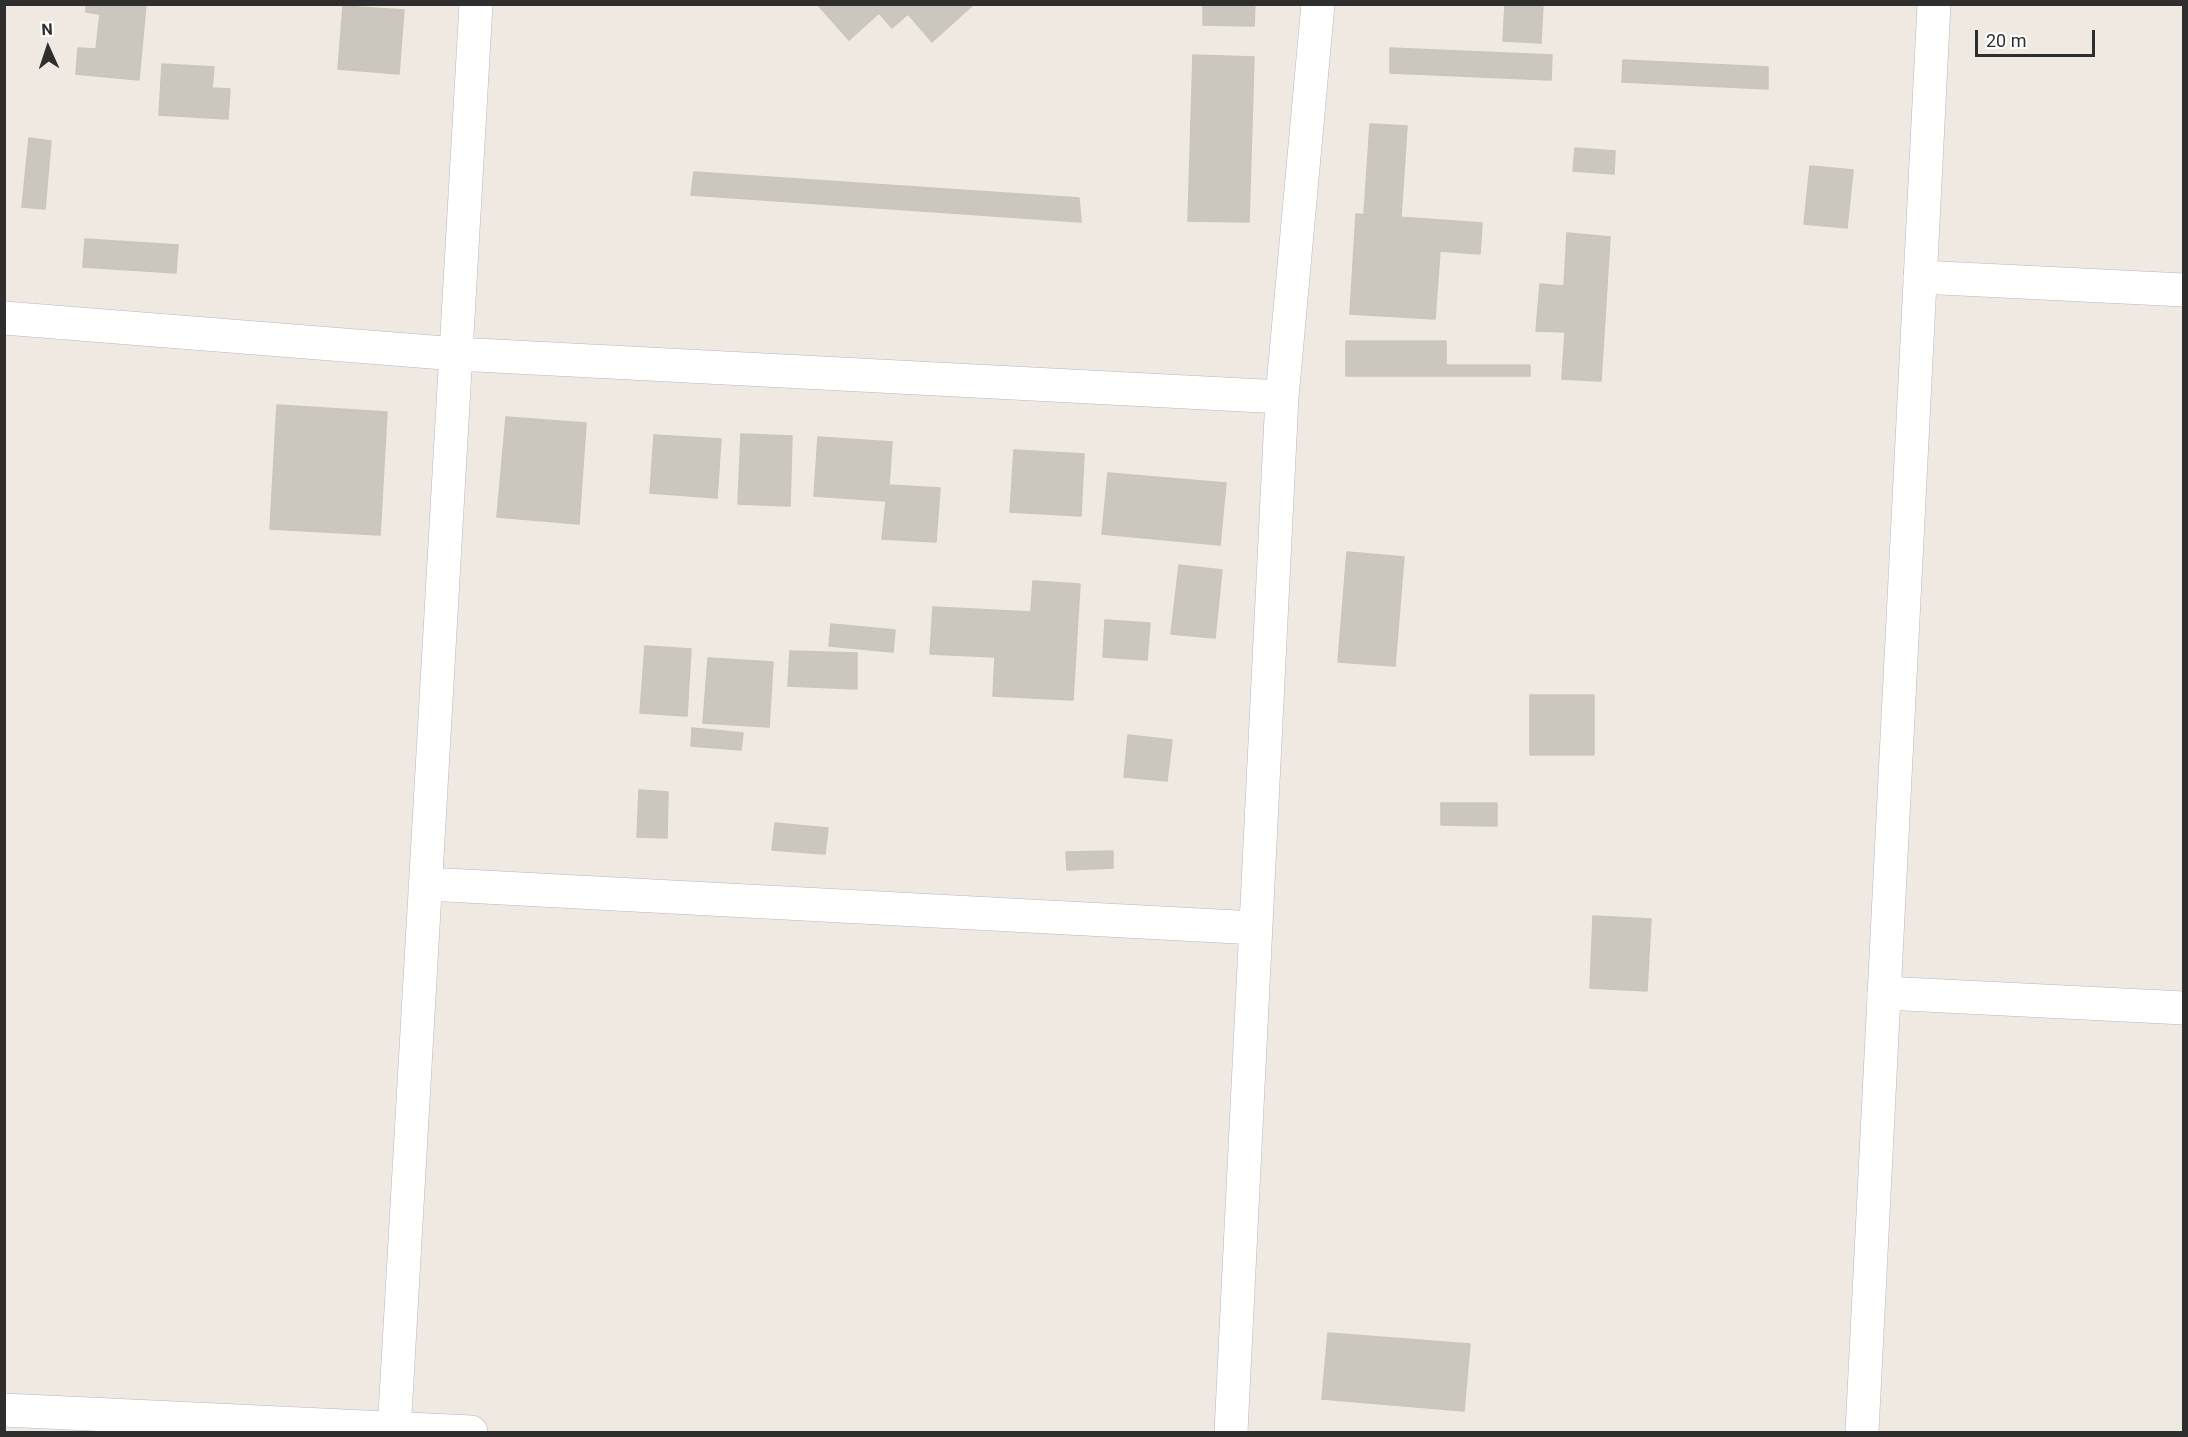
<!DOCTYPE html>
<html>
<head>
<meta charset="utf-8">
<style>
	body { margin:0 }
	#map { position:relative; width:2188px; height:1437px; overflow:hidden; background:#efe9e1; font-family:Roboto,sans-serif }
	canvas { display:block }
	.frame { position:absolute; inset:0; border:6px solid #2e2e2e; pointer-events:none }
	.north { position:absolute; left:18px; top:18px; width:60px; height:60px; -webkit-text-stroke:4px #fff; paint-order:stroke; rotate:357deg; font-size:16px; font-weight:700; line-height:24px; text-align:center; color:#2e2e2e }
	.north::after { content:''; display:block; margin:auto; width:21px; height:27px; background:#2e2e2e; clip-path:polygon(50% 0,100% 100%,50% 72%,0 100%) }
	.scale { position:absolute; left:1975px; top:30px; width:120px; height:27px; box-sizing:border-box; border:3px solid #2e2e2e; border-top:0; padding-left:8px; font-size:18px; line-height:21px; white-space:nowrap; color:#2e2e2e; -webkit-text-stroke:4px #fff; paint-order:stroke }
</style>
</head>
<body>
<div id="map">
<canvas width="2188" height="1437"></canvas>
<div class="frame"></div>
<div class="north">N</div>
<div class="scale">20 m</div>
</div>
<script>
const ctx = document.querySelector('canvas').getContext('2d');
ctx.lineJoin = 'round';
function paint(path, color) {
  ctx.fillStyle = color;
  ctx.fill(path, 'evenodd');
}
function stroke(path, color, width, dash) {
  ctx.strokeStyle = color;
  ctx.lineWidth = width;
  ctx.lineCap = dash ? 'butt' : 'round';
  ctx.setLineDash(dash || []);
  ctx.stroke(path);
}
const building = new Path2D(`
	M86,4h60l-7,76 -63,-6 2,-26 18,1 4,-35 -14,-2z
	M817,4h157l-42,38 -24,-28 -16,14 -13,-15 -30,27z
	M1203,4h52l-1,22 -51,-1z
	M1505,4h38l-2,39 -38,-2z
	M343,6l61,4 -5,64 -61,-5z
	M1390,48l162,7 -1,25 -161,-7z
	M1193,55l61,2 -5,165 -61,-1z
	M1623,60l145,7v22l-146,-7z
	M162,64l52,3 -2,21 18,1 -2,30 -69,-4z
	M1370,124l37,2 -6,91 -37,-2z
	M29,138l22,3 -6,68 -23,-2z
	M1575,148l40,3 -1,23 -41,-3z
	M1810,166l43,4 -6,58 -43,-4z
	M694,172l385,26 2,24 -390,-27z
	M1356,214l126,9 -2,31 -40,-3 -5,68 -85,-5z
	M1567,233l43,4 -9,144 -39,-2 3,-47 -29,-1 4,-47 24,2z
	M85,239l93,6 -2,28 -93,-6z
	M1346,341h100v24h84v11h-184z
	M277,405l110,7 -7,123 -110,-6z
	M506,417l80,6 -7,101 -82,-7z
	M741,434l51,2 -2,70 -52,-2z
	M654,435l67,4 -4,59 -67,-5z
	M818,437l74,5 -3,43 51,3 -4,54 -54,-3 4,-38 -72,-5z
	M1014,450l70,4 -3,62 -71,-4z
	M1108,473l118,10 -6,62 -118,-11z
	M1347,552l57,5 -9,109 -57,-4z
	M1179,565l43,5 -7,68 -44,-4z
	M1033,581l47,3 -7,116 -80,-4 2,-39 -65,-3 3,-47 98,5z
	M1105,620l45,3 -3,37 -44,-3z
	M831,624l64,6 -2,22 -64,-6z
	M645,646l46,3 -4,67 -47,-3z
	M790,651l67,2v36l-69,-3z
	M708,658l65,4 -4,65 -66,-4z
	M1530,695h64v60h-64z
	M692,728l51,5 -2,17 -50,-4z
	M1128,735l44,5 -5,41 -43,-4z
	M639,790l29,2 -1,46 -30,-1z
	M1441,803h56v23l-56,-1z
	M775,823l53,5 -3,26 -53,-4z
	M1113,851v17l-46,2 -1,-18z
	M1593,916l58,3 -4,72 -57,-3z
	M1328,1333l142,11 -6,67 -142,-12z`);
paint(building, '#cbc7bf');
stroke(building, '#cbc5ba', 1.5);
const minor = new Path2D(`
	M1920,277l264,13
	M4,318l453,36 825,43
	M427,884l829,44
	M1884,993l300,15
	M4,1410l467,22
	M394,1432l82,-1428
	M1231,1432l51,-1035 36,-393`);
const tertiary = new Path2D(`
	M1862,1432l72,-1428`);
stroke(minor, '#b4b7c1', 34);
stroke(tertiary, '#b4b7c1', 34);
stroke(minor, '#fff', 33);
stroke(tertiary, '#fff', 33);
</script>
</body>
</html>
